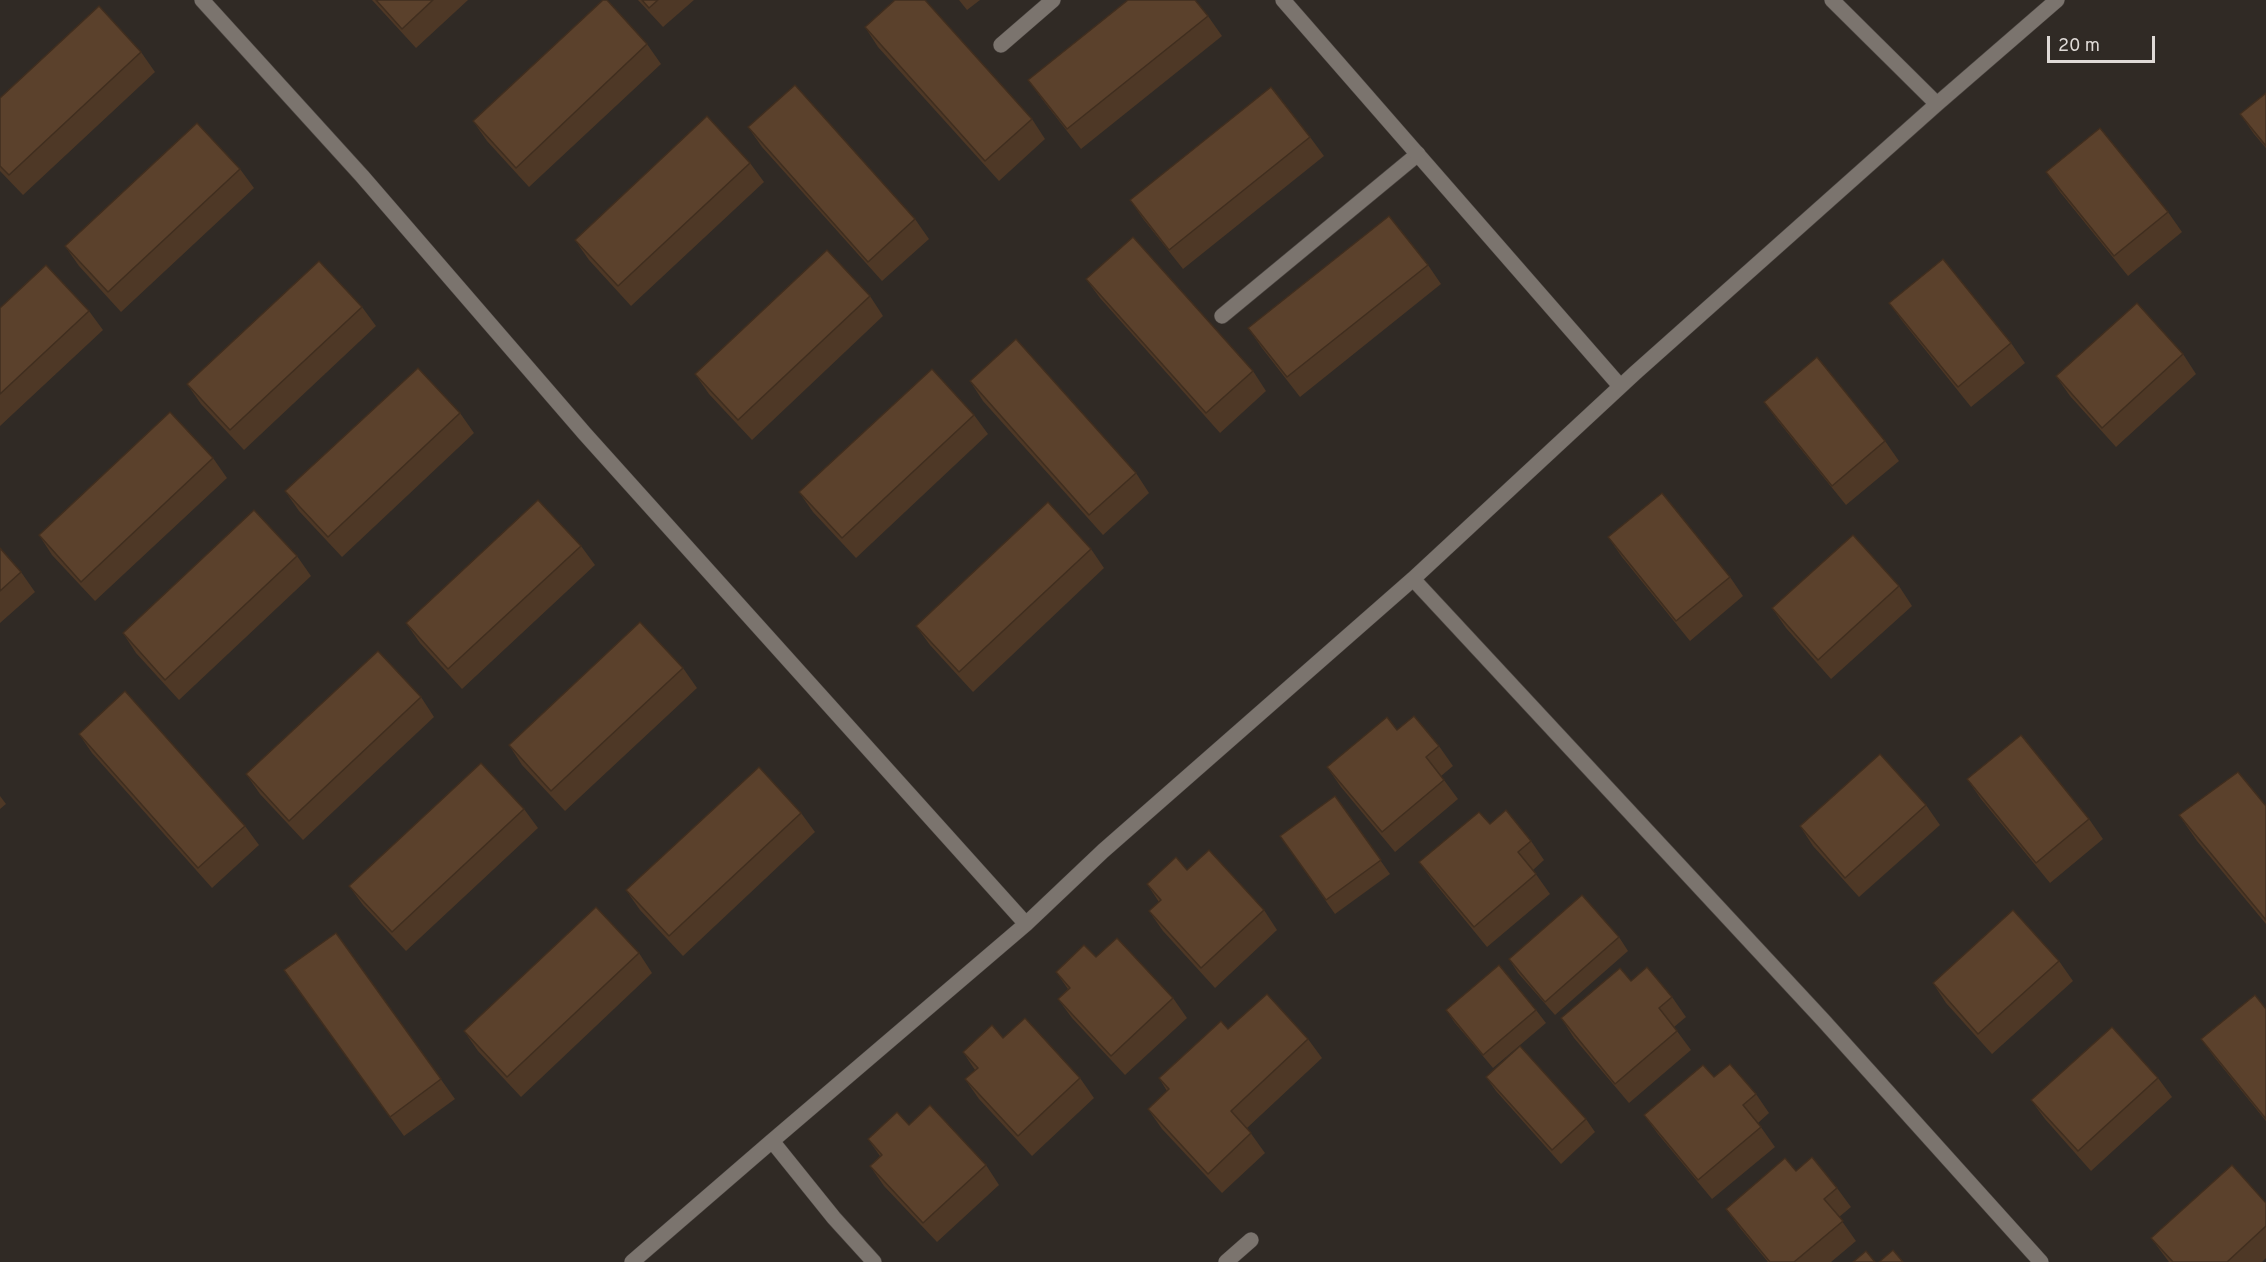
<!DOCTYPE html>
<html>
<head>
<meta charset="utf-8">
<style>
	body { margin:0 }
	#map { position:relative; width:2266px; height:1262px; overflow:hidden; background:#302a25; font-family:Overpass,sans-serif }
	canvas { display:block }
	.scale { position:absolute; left:2047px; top:36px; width:108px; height:27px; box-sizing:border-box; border:3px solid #dfdad7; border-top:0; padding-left:8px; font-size:18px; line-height:21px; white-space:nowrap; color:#dfdad7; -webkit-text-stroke:4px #302a25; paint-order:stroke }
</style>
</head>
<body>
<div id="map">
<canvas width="2266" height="1262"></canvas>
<div class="scale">20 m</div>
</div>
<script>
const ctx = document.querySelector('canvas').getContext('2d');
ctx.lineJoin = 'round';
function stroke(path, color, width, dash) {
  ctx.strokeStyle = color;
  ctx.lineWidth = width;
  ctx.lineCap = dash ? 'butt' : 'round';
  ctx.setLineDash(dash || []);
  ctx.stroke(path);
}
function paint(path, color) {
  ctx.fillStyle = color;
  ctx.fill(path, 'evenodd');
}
const lane = new Path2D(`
	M1001,45l52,-45
	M1222,316l196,-162`);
const street = new Path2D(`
	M202,0l160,176 223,258 441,490
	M1283,0l337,386
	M1832,0l105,104
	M1413,579l410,441 218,242
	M632,1262l140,-121
	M874,1262l-40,-44 -62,-77 254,-217 77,-73 310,-272 222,-206 302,-269 120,-104
	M1226,1262l25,-22`);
stroke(lane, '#4c4642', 16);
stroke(street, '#4c4642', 16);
stroke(lane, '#7b746e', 15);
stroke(street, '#7b746e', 15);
paint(new Path2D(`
	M372,0h96l-52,48z
	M638,0h56l-31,27z
	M959,0h21l-13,10z
	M1208,16l14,20 -141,113 -39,-50 -14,-19z
	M865,27l167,92 13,20 -46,42 -121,-134z
	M647,44l14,20 -132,123 -42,-46 -14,-20z
	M141,52l14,20 -132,123 -23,-24v-73z
	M2266,93v55l-12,-14 -14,-20z
	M748,127l167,92 14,20 -47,42 -120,-134z
	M1310,137l14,19 -141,113 -39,-49 -14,-20z
	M750,163l14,19 -133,124 -42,-46 -14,-20z
	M240,169l14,19 -133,124 -42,-46 -14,-20z
	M2046,172l122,40 14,20 -54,44 -68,-84z
	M1428,265l13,19 -141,113 -38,-49 -14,-20z
	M1086,279l167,92 13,20 -46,42 -120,-135z
	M870,296l13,20 -131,124 -43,-46 -14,-20z
	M1889,303l122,40 14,20 -54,44 -68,-85z
	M362,307l14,19 -132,124 -43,-46 -14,-20z
	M0,308l89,3 14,19 -103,96z
	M2183,354l13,20 -80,73 -46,-51 -14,-20z
	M970,381l166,92 13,20 -46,42 -120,-134z
	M1764,402l121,39 14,20 -53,44 -68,-84z
	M460,413l14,20 -132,124 -43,-46 -14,-20z
	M974,415l14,19 -132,124 -43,-46 -14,-20z
	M213,458l14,20 -132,123 -43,-46 -13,-20z
	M1608,537l122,40 13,19 -53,45 -68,-84z
	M581,546l14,19 -133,124 -42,-46 -14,-20z
	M0,548l21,24 14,20 -35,31z
	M1091,549l13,19 -131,124 -43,-47 -14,-19z
	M297,556l14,20 -132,124 -43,-47 -13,-20z
	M1899,586l13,20 -81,73 -45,-51 -14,-20z
	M683,668l14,20 -132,123 -43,-46 -13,-20z
	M421,697l13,20 -131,123 -43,-46 -14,-20z
	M1397,730l42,16 14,20 -12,10 17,23 -63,53 -54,-65 -14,-20z
	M79,734l166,92 14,19 -47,43 -120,-135z
	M1967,779l122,40 14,20 -53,44 -69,-84z
	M0,796l6,8 -6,5z
	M1335,796l55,78 -55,40 -55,-78z
	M1926,805l14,20 -81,72 -46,-51 -13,-20z
	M2266,806v118l-69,-83 -18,-26z
	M524,809l14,19 -132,123 -43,-46 -14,-19z
	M801,813l14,19 -132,124 -43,-46 -14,-20z
	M1490,824l41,17 13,19 -11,10 17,24 -63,53 -54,-66 -14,-19z
	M1187,870l77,40 13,20 -62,58 -52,-57 -14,-20 10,-9 -12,-18z
	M336,933l119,166 -51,37 -106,-146z
	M1619,937l9,14 -73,64 -37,-42 -9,-14z
	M639,953l13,20 -131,124 -43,-46 -14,-20z
	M1096,957l77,41 14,20 -62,57 -53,-57 -14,-19 10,-10 -12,-17z
	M2059,961l14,20 -81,73 -46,-51 -13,-20z
	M1631,981l41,16 14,20 -12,10 17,23 -62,53 -55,-65 -13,-20z
	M2266,1009v112l-51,-63 -14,-19z
	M1446,1010h90l10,13 -53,45 -38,-45z
	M1228,1029l80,10 14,19 -75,70 18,25 -43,40 -60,-64 -14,-20 19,-18 -8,-13z
	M1003,1038l77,40 14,20 -62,58 -53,-57 -14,-20 10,-9 -12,-18z
	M1486,1077l100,42 9,13 -34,32 -65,-73z
	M1714,1077l42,17 13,19 -11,10 17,24 -63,52 -54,-65 -14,-19z
	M2158,1078l14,19 -81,74 -46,-52 -14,-19z
	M868,1139l118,26 13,20 -62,57 -53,-56 -14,-20 10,-10z
	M1796,1171l41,17 14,19 -12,10 17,24 -25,21h-63l-28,-34 -14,-19z
	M2266,1203v55l-4,4h-93l-18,-24z`), '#4e3826');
const building = new Path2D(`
	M376,0h57l-31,29z
	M603,0h4l40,44 -131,124 -43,-47z
	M642,0h16l-9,8z
	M895,0h30l107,119 -47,42 -120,-134z
	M1128,0h67l13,16 -141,113 -39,-49z
	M99,6l42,46 -132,123 -9,-9v-68z
	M795,85l120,134 -47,43 -120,-135z
	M1271,87l39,50 -141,113 -39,-50z
	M2266,93v53l-26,-32z
	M707,116l43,47 -132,123 -43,-46z
	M197,123l43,46 -132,123 -43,-46z
	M2100,128l68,84 -54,44 -68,-84z
	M1389,216l39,49 -141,112 -39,-49z
	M1133,237l120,134 -47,42 -120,-134z
	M827,250l43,46 -132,124 -43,-46z
	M1943,259l68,84 -53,44 -69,-84z
	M319,261l43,46 -132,123 -43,-46z
	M46,265l43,46 -89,83v-86z
	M2137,303l46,51 -81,74 -46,-52z
	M1016,339l120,134 -47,42 -119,-134z
	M1817,357l68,84 -53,45 -68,-84z
	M418,368l42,45 -132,124 -43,-46z
	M932,369l42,46 -132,123 -43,-46z
	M170,412l43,46 -132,124 -42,-47z
	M1662,493l68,84 -54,44 -68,-84z
	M538,500l43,46 -133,123 -42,-46z
	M1048,502l43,47 -132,123 -43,-46z
	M254,510l43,46 -132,124 -42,-47z
	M1853,535l46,51 -81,74 -46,-52z
	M0,548l21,24 -21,19z
	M640,622l43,46 -132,123 -42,-46z
	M378,651l43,46 -132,124 -43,-47z
	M125,691l120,135 -47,42 -119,-134z
	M1414,716l25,30 -13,11 18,23 -62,52 -55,-65 60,-50 10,13z
	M2021,735l68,84 -53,44 -69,-84z
	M1880,754l46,51 -81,73 -45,-52z
	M481,763l43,46 -132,123 -43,-46z
	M759,767l42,46 -132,123 -43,-46z
	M2238,772l28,34v114l-87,-105z
	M1335,796l46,64 -55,40 -46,-64z
	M1506,810l25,31 -13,11 18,22 -62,53 -55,-65 60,-50 11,12z
	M1209,850l55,60 -63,58 -52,-57 12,-11 -14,-16 29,-27 11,13z
	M1582,895l37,42 -74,65 -36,-43z
	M596,907l43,46 -132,124 -43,-46z
	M2013,910l46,51 -81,73 -45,-51z
	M336,933l105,146 -51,38 -106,-147z
	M1117,938l56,60 -62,58 -53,-57 12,-11 -14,-16 28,-27 12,12z
	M1499,965l37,45 -53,45 -37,-45z
	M1647,967l25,30 -13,11 18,23 -62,53 -54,-66 59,-50 11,13z
	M1267,994l41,45 -77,72 20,22 -43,41 -60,-65 21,-20 -10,-11 62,-57 7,8z
	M2255,995l11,14v110l-65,-80z
	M1025,1018l55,60 -62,58 -53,-57 13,-11 -15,-16 29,-27 11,13z
	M2112,1027l46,51 -80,73 -47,-51z
	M1520,1046l66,73 -34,31 -66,-73z
	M1730,1064l26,30 -13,11 18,22 -63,53 -54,-65 59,-50 11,12z
	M930,1105l56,60 -63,58 -53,-57 12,-11 -14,-16 29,-27 12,13z
	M1812,1157l25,31 -13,11 19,22 -49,41h-24l-44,-53 59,-51 11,13z
	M2232,1165l34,38v23l-39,36h-54l-22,-24z
	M1893,1250l10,12h-24z
	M1866,1251l9,11h-22z`);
paint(building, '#5b412c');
stroke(building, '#402e1f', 1.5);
</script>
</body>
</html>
